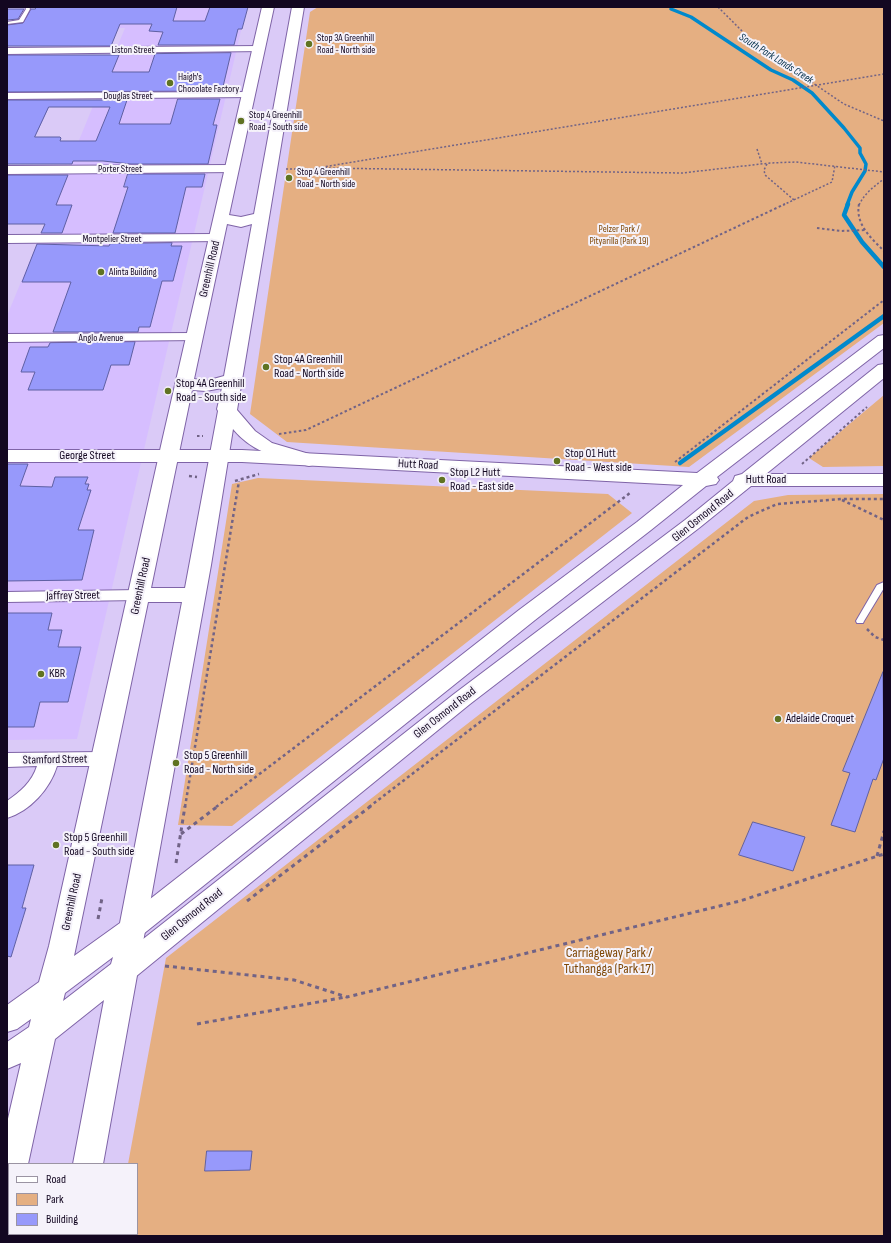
<!DOCTYPE html>
<html>
<head>
<meta charset="utf-8">
<style>
	body { margin:0 }
	#map { position:relative; width:891px; height:1243px; overflow:hidden; background:#dacaf7; font-family:"Sofia Sans Condensed",sans-serif }
	canvas { display:block }
	.frame { position:absolute; inset:0; border:8px solid #130721; pointer-events:none }
	.legend { position:absolute; left:8px; top:1163px; width:130px; height:72px; box-sizing:border-box; background:#f5f2fa; border:1px solid #9b94a3; margin:0; padding:5px 7px; list-style:none; font-size:12px; color:#130721 }
	.legend li { display:flex; align-items:center; gap:8px; height:20px }
	.legend b { width:20px; border:1px solid #9b94a3 }
</style>
</head>
<body>
<div id="map">
<canvas width="891" height="1243"></canvas>
<div class="frame"></div>
<ul class="legend">
<li><b style="height:5px;background:#fff"></b>Road</li>
<li><b style="height:11px;background:#e5af82"></b>Park</li>
<li><b style="height:11px;background:#9799fb"></b>Building</li>
</ul>
</div>
<script>
const ctx = document.querySelector('canvas').getContext('2d');
ctx.lineJoin = 'round';
function paint(path, color) {
  ctx.fillStyle = color;
  ctx.fill(path, 'evenodd');
}
function stroke(path, color, width, dash) {
  ctx.strokeStyle = color;
  ctx.lineWidth = width;
  ctx.lineCap = dash ? 'butt' : 'round';
  ctx.setLineDash(dash || []);
  ctx.stroke(path);
}
function drawText(font, color, halo, rows, align = 'center') {
  ctx.font = font + ' "Sofia Sans Condensed",sans-serif';
  ctx.lineWidth = 4;
  ctx.setLineDash([]);
  ctx.textBaseline = 'middle';
  ctx.strokeStyle = halo;
  ctx.fillStyle = color;
  for (const [text, x, y, turn = 0] of rows) {
    ctx.save();
    ctx.translate(x, y);
    ctx.rotate((+turn || 0) * Math.PI / 180);
    ctx.textAlign = isNaN(turn) ? turn : align;
    if (halo) ctx.strokeText(text, 0, 0);
    ctx.fillText(text, 0, 0);
    ctx.restore();
  }
}
paint(new Path2D(`
	M55,7h188l3,2 -169,730 -70,1v-424l118,-288h-83z`), '#d6beff');
paint(new Path2D(`
	M318,7h566v316l-195,144 -402,-25 -37,-28 60,-402z
	M884,395v71l-61,1 -14,-9z
	M258,478l350,16 24,19 -400,313 -54,-1 54,-341z
	M884,494v742h-769v-2h22v-70h-9l38,-206 588,-457 34,-6z`), '#e5af82');
stroke(new Path2D(`
	M671,9l20,8 80,53 22,10 19,13 32,35 16,20v5l6,11 -1,7 -13,21 -5,13`), '#0089cc', 3.5);
stroke(new Path2D(`
	M848,204l-4,11 18,27 22,25
	M680,463l204,-147`), '#0089cc', 4.5);
const building = new Path2D(`
	M36,7h141l-4,14h32l5,-14h38l-6,22h-4l-4,16h-76l5,-13 -14,-1 3,-7h-32l-9,22h-104v-21l16,-2 8,-14h4z
	M7,9h17l-6,10 -11,1z
	M231,53l-9,38 -215,1v-37h112l-7,17h37l6,-18z
	M178,99h42l-7,26h4l-9,39h-77l-28,-3h-30l-1,3h-65v-64h120l-8,24h51zM49,107h61l-14,34h-36l1,-3 -1,-1h-25z
	M128,174h77l-3,13h-16l-11,46h-62l15,-46h-4z
	M7,175h61l-12,30h16l-10,28h-21l4,-9h-38z
	M172,243l-1,3h11l-9,35h-11l-12,46h-11l-1,5h-85l18,-50h-49l15,-38 72,2 1,-2z
	M135,342l-6,23h-18l-8,25h-75l7,-18h-14l9,-25h18l2,-4z
	M7,464h21l-8,22 32,1 3,-10h33l-3,7h4l-2,6h4l-13,40h16l-12,50 -75,1z
	M7,613h45l-4,17h14l-4,17h23l-13,55h-28l-6,25h-27z
	M883,672l1,86 -8,22 -3,-1 -18,53 -24,-7 19,-52 -7,-2z
	M753,822l52,15 -12,34 -54,-16z
	M7,865h27l-12,43h4l-15,49 -4,-1z
	M207,1151h45l-2,19 -45,1z`);
paint(building, '#9799fb');
stroke(building, '#5f60a3', 1);
const lane = new Path2D(`
	M25,7h4l1,2 -7,13 -16,2v-2l12,-2 7,-11z
	M884,582v6l-20,33 -1,2h-6l-1,-2 21,-36z`);
const street = new Path2D(`
	M259,46l5,3 -1,2 -256,3v-6z
	M249,92l4,1 1,2 -1,2 -246,2v-6z
	M232,165l4,1 2,3 -2,3 -229,2v-8z
	M217,234l5,1 1,3 -1,3 -215,2v-8z
	M194,333l5,1 2,3 -2,3 -192,2v-8z
	M139,590l6,1 3,4 -3,4 -6,1 -132,2v-10z
	M102,752l7,2 3,5 -3,5 -7,2h-45c-7,23 -27,45 -50,52v-17c13,-9 25,-19 30,-35l-30,1v-14z`);
const secondary = new Path2D(`
	M884,335v13l-167,129 2,3 -3,4 -10,2 -55,44 -116,90 -393,315 -10,3 -10,-3 -4,-7 4,-7 397,-311 118,-88 46,-37 -441,-23h-235v-12h235l455,23 181,-137z
	M884,364v14l-118,96h118v12h-133l-52,42 -229,176 -336,274 -10,3 -10,-3 -4,-8 4,-8 340,-268 231,-174 48,-39 2,-5 7,-2 136,-109z`);
const highway = new Path2D(`
	M262,7h12l-45,208 12,2 13,-3 38,-207h12l-67,403 18,21 17,12 44,13 3,4 -3,4 -7,2c-30,-8 -55,-12 -76,-37l-22,136 -108,599h-30l31,-164 -49,39 -27,125h-19v38l-2,1v-80l14,-60 -14,6v-27l22,-15 2,-8 -14,10 -10,3v-27l32,-23 10,-36 114,-509zM227,224l14,3 11,-3 -28,152 -18,5 -12,-2zM222,388l-5,21 1,2 -33,177h-34l41,-198 14,1zM148,602h34l-62,321 -46,33zM113,957l-2,7 -48,37 2,-8z
	M59,1234h32v2h-32z`);
stroke(lane, '#7f64a7', 2);
stroke(street, '#7f64a7', 2);
stroke(secondary, '#7f64a7', 2);
stroke(highway, '#7f64a7', 2);
stroke(new Path2D(`
	M718,7l31,31 15,12 80,54 40,17
	M757,149l5,15
	M767,164l-3,6 1,5 29,25
	M321,168l361,5 88,-10 26,-1 88,10
	M286,169h25l573,-95
	M783,205l49,-23 3,-17
	M859,205c6,-12 14,-18 25,-26`), '#716386', 1.5, [2, 2]);
stroke(new Path2D(`
	M859,204c-4,20 12,34 25,47
	M817,228l24,3 25,-1
	M279,434l27,-4 479,-226
	M197,436h6
	M675,462l209,-162
	M802,464l65,-57`), '#716386', 2, [2.5, 2.5]);
stroke(new Path2D(`
	M189,476l8,1
	M235,481l24,-7
	M842,500l42,20
	M867,629l8,8 9,3
	M185,807l54,-326
	M216,807l414,-314
	M369,807l379,-290 29,-13 65,-5h42`), '#716386', 2.5, [3, 3]);
stroke(new Path2D(`
	M181,834l37,-28
	M877,856l7,-25
	M176,863l9,-57
	M247,901l124,-95
	M98,919l4,-21
	M165,966l129,14 53,17 393,-96 144,-47
	M197,1024l149,-27`), '#716386', 3, [4, 4]);
paint(lane, '#fff');
paint(street, '#fff');
paint(secondary, '#fff');
paint(highway, '#fff');
for (const [x, y, r, color] of [
	[309,44,4,"#607322"],
	[170,83,4,"#607322"],
	[241,121,4,"#607322"],
	[289,178,4,"#607322"],
	[101,272,4,"#607322"],
	[266,367,4,"#607322"],
	[168,391,4,"#607322"],
	[557,461,4,"#607322"],
	[442,480,4,"#607322"],
	[41,674,4,"#607322"],
	[778,719,4,"#607322"],
	[176,763,4,"#607322"],
	[56,845,4,"#607322"]
]) {
  const dot = new Path2D();
  dot.arc(x, y, r, 0, 2 * Math.PI);
  ctx.fillStyle = color;
  ctx.fill(dot);
  stroke(dot, '#f5f2fa', 1.5);
}
drawText('10px', '#130721', '#f5f2fa', [
	["Stop 3A Greenhill",317,38],
	["Road - North side",317,50],
	["Haigh's",178,77],
	["Chocolate Factory",178,89],
	["Stop 4 Greenhill",249,115],
	["Road - South side",249,127],
	["Stop 4 Greenhill",297,172],
	["Road - North side",297,184],
	["Alinta Building",109,272]
], 'left');
drawText('10px', '#130721', '#f5f2fa', [
	["Liston Street",133,50],
	["Douglas Street",128,96],
	["Porter Street",120,169],
	["Montpelier Street",112,239],
	["Anglo Avenue",101,338]
]);
drawText('10px', '#7f4807', '#f5f2fa', [
	["Pelzer Park /",619,229],
	["Pityarilla (Park 19)",619,241]
]);
drawText('italic 11px', '#002e49', '#f5f2fa', [
	["South Park Lands Creek",776,59,32]
]);
drawText('12px', '#130721', '#f5f2fa', [
	["Greenhill Road",210,269,-77],
	["George Street",87,456],
	["Hutt Road",418,465,3],
	["Hutt Road",766,480],
	["Glen Osmond Road",703,516,-39],
	["Greenhill Road",141,586,-78],
	["Jaffrey Street",73,596,-1],
	["Glen Osmond Road",445,713,-38],
	["Stamford Street",55,760,-1],
	["Greenhill Road",72,902,-78],
	["Glen Osmond Road",192,915,-39]
]);
drawText('12px', '#130721', '#f5f2fa', [
	["Stop 4A Greenhill",274,360],
	["Road - North side",274,374],
	["Stop 4A Greenhill",176,384],
	["Road - South side",176,398],
	["Stop O1 Hutt",565,454],
	["Road - West side",565,468],
	["Stop L2 Hutt",450,473],
	["Road - East side",450,487],
	["KBR",49,674],
	["Adelaide Croquet",786,719],
	["Stop 5 Greenhill",184,756],
	["Road - North side",184,770],
	["Stop 5 Greenhill",64,838],
	["Road - South side",64,852]
], 'left');
drawText('14px', '#7f4807', '#f5f2fa', [
	["Carriageway Park /",609,953],
	["Tuthangga (Park 17)",609,969]
]);
</script>
</body>
</html>
